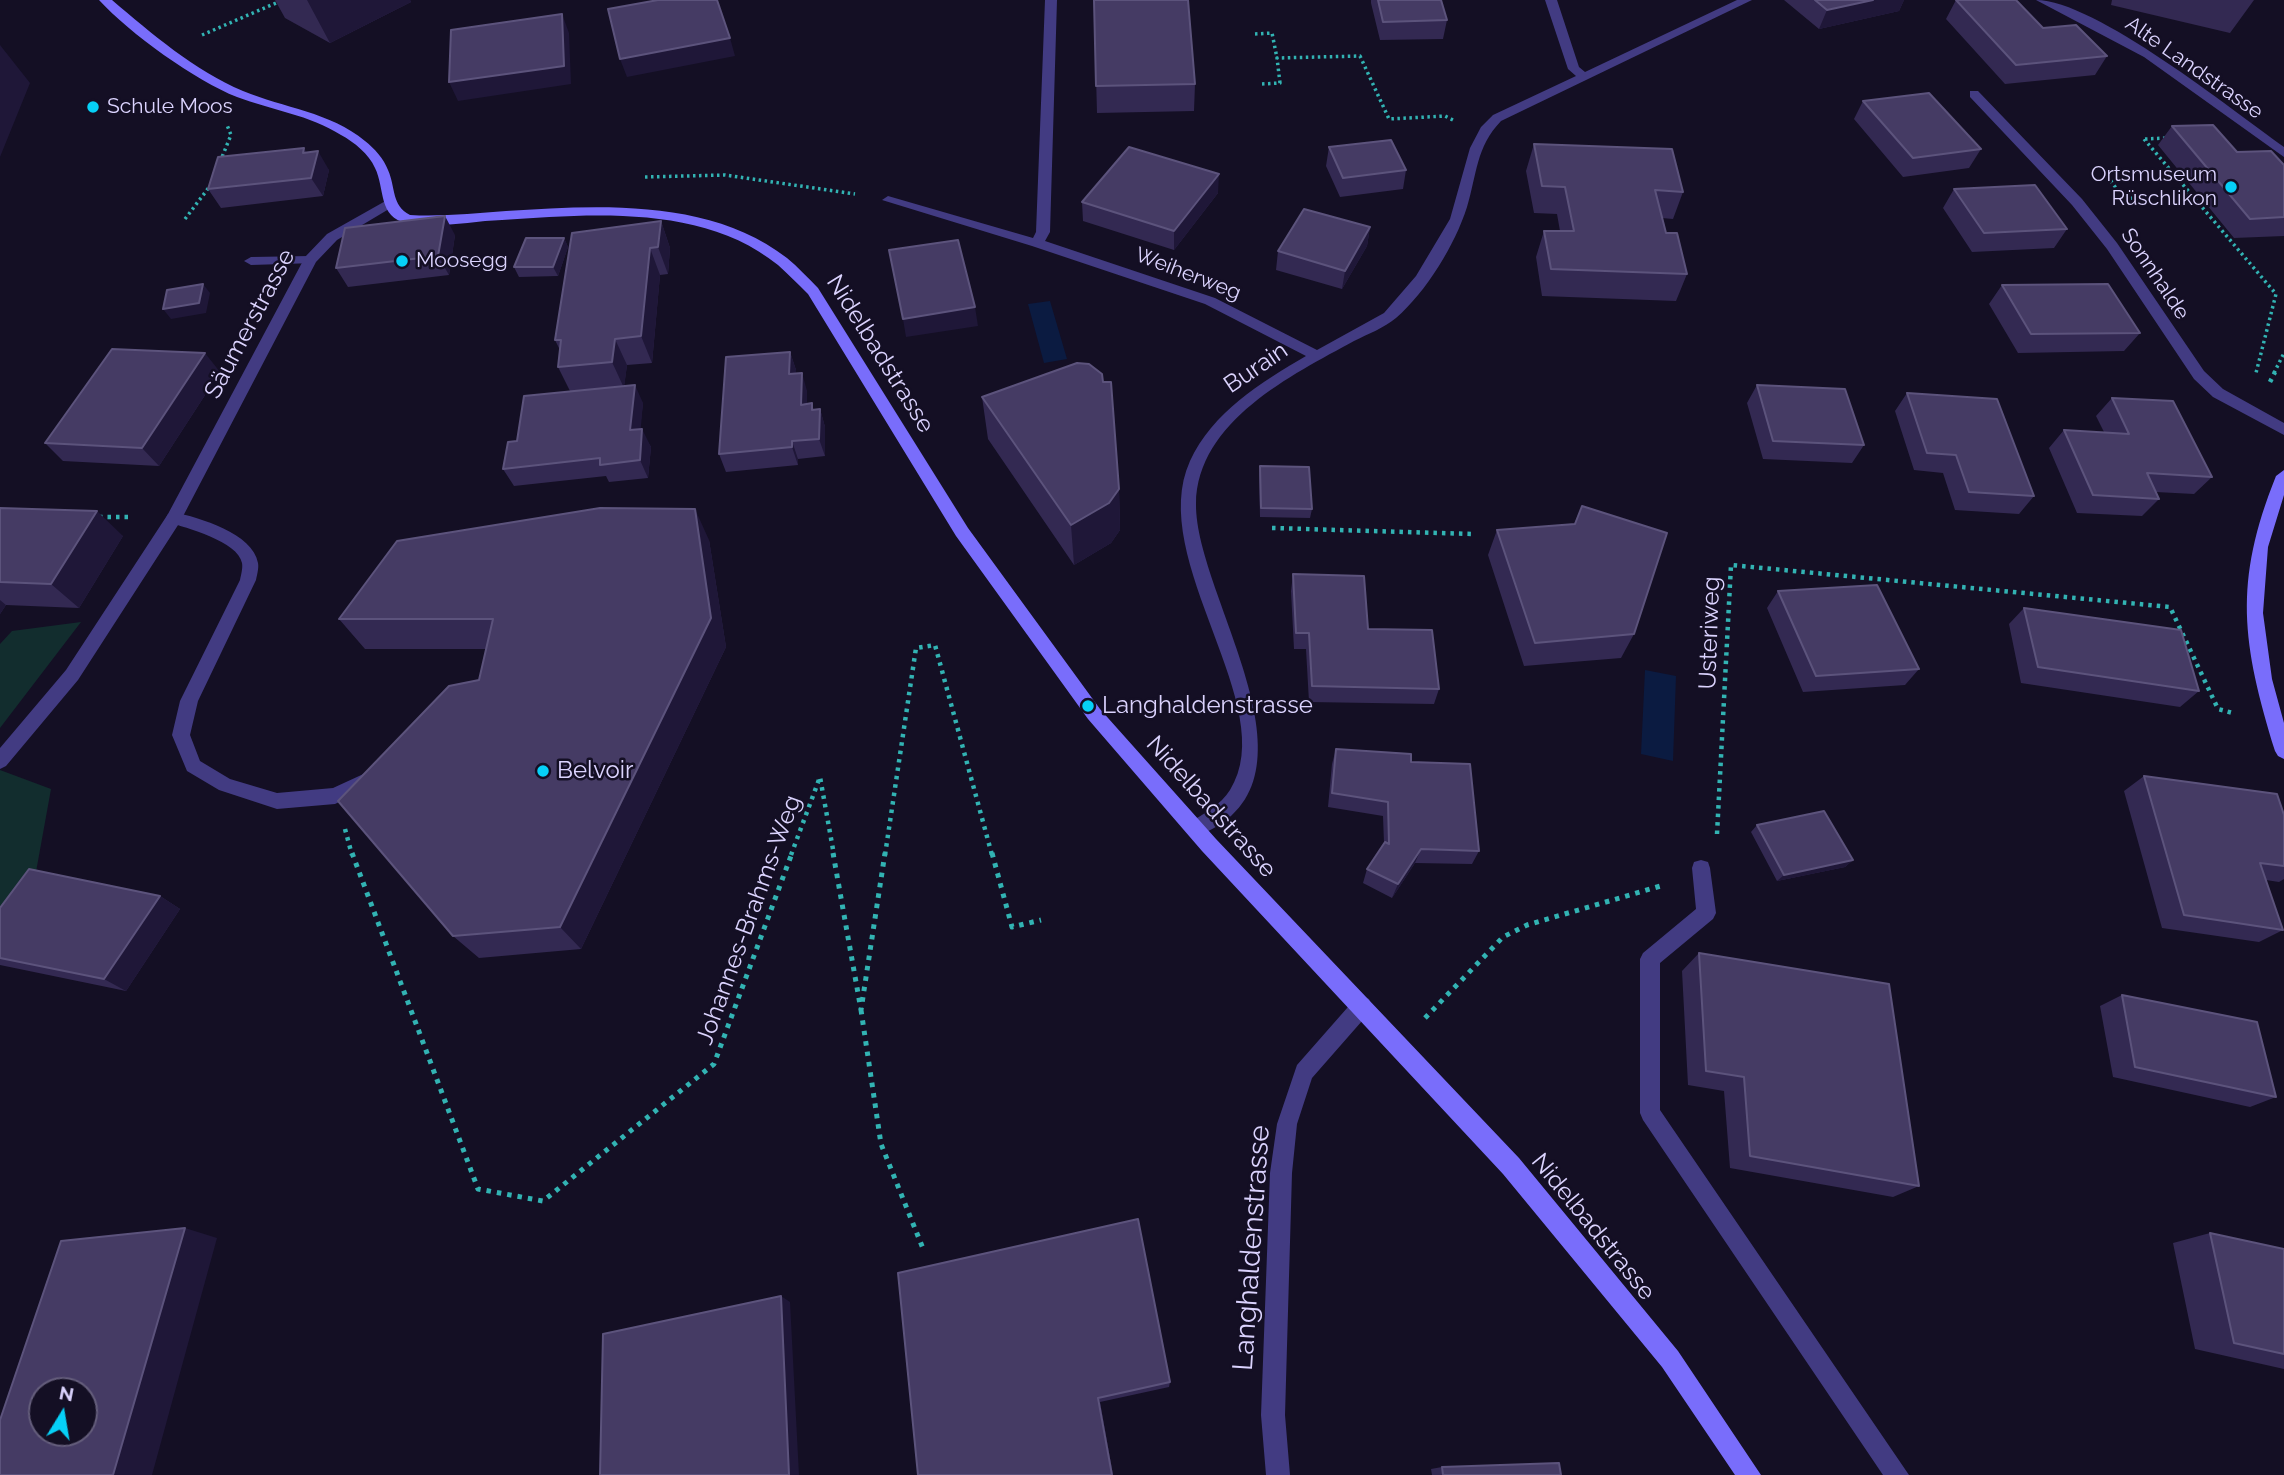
<!DOCTYPE html>
<html>
<head>
<meta charset="utf-8">
<style>
	body { margin:0 }
	#map { position:relative; width:2284px; height:1475px; overflow:hidden; background:#140f24; font-family:Raleway,sans-serif }
	canvas { display:block }
	.north { position:absolute; left:28px; top:1377px; width:70px; height:70px; box-sizing:border-box; background:#140f24; border:2px solid #645d7b; border-radius:50%; rotate:11deg; font-size:19px; font-weight:700; line-height:28px; text-align:center; color:#dbd3fe }
	.north::after { content:''; display:block; margin:auto; width:24px; height:32px; background:#06d0f7; clip-path:polygon(50% 0,100% 100%,50% 72%,0 100%) }
</style>
</head>
<body>
<div id="map">
<canvas width="2284" height="1475"></canvas>
<div class="north">N</div>
</div>
<script>
const ctx = document.querySelector('canvas').getContext('2d');
ctx.lineJoin = 'round';
function paint(path, color) {
  ctx.fillStyle = color;
  ctx.fill(path, 'evenodd');
}
function stroke(path, color, width, dash) {
  ctx.strokeStyle = color;
  ctx.lineWidth = width;
  ctx.lineCap = dash ? 'butt' : 'round';
  ctx.setLineDash(dash || []);
  ctx.stroke(path);
}
function drawText(font, color, halo, rows, align = 'center') {
  ctx.font = font + ' Raleway,sans-serif';
  ctx.lineWidth = 5;
  ctx.setLineDash([]);
  ctx.textBaseline = 'middle';
  ctx.strokeStyle = halo;
  ctx.fillStyle = color;
  for (const [text, x, y, turn = 0] of rows) {
    ctx.save();
    ctx.translate(x, y);
    ctx.rotate((+turn || 0) * Math.PI / 180);
    ctx.textAlign = isNaN(turn) ? turn : align;
    if (halo) ctx.strokeText(text, 0, 0);
    ctx.fillText(text, 0, 0);
    ctx.restore();
  }
}
paint(new Path2D(`
	M81,622l-81,106v-84l12,-13z
	M0,770l51,19 -17,94 -34,42z`), '#122d2e');
paint(new Path2D(`
	M1050,301l17,58 -23,4 -16,-59z
	M1645,670l31,6 -3,85 -32,-7z`), '#0b1b41');
stroke(new Path2D(`
	M1255,34l17,-1 5,25
	M202,35l81,-35
	M1262,84l18,-1 -3,-25 83,-2 29,63 56,-3 8,4
	M2144,139l132,155 -20,79
	M2145,139l22,-1
	M220,162l11,-27 -4,-10
	M2100,166l21,29
	M645,177l80,-2 130,19
	M2119,199l71,-5
	M185,219l25,-33
	M2274,373l10,-20`), '#32b3b3', 3.5, [2.5, 3.5]);
stroke(new Path2D(`
	M2270,382l5,-10
	M99,517h33
	M1272,528l200,6
	M345,829l7,26
	M1717,834l14,-269 439,42 48,102 15,4
	M791,855l29,-78 14,78
	M885,855l31,-207 19,-3 57,210`), '#32b3b3', 4.5, [3.5, 5]);
stroke(new Path2D(`
	M352,853l126,336 65,12 171,-137 78,-211
	M833,853l28,157 24,-157
	M992,853l20,74 29,-7
	M861,1010l20,134 43,107
	M1425,1018l78,-81 24,-12 137,-40`), '#32b3b3', 5, [4.5, 6]);
paint(new Path2D(`
	M1970,91h8l104,108 35,44 87,128 19,18 61,34v12l-71,-38 -19,-18 -87,-130 -35,-44 -102,-108z
	M310,256l5,1v6l-64,2 -7,-4 7,-4z
	M174,512c25,6 79,21 84,51 1,5 -1,12 -2,17l-58,121 -8,34 10,26 30,18 47,14 56,-5 37,-17 6,3 3,5 -3,5 -41,20 -58,5 -58,-19 -32,-19 -15,-36 8,-34 60,-121c1,-5 3,-12 2,-17 -4,-22 -56,-35 -74,-41l-2,-4 2,-4z
	M1701,860l7,2 2,6 6,45 -3,6 -53,44v147l249,365h-26l-240,-355 -3,-7v-154l3,-6 53,-44 -4,-41 2,-6z`), '#423b82');
paint(new Path2D(`
	M1045,0h12l-7,232 -5,9 170,57 102,52 67,-37 32,-37 34,-57 20,-71 11,-21 12,-12 83,-39 -8,-7 -23,-69h12l22,67 6,5 152,-72h15l-251,121c-25,26 -24,53 -34,86 -12,38 -41,85 -71,111 -12,10 -28,16 -42,23 -62,34 -157,80 -158,163 -1,94 141,281 -1,333l-6,-2 -3,-6 3,-6c14,-9 32,-18 41,-33 53,-83 -85,-230 -40,-329 22,-48 71,-79 116,-105l-101,-52 -173,-58 -150,-46 6,-4 145,42 3,-6z
	M2036,0c59,0 196,110 248,147v10l-140,-100z
	M389,199l5,1v6l-57,34 -21,22 -136,260 -102,158 -72,86 -6,3v-21l66,-78 102,-156 137,-257 22,-23z`), '#423b82');
paint(new Path2D(`
	M1362,996l7,3 3,7 -3,7 -57,65 -15,46 -5,49 -7,242 5,60h-24l-5,-60 9,-242 7,-49 20,-59 58,-66z`), '#423b82');
paint(new Path2D(`
	M99,0h13c40,34 82,70 131,91 41,17 87,21 122,50 9,7 19,18 23,29 8,18 3,35 22,45 32,2 64,-2 96,-4 92,-6 204,-13 281,47 11,9 21,20 31,30l150,240 132,181 116,130 303,319 159,193 83,124h-26l-73,-108 -159,-193 -301,-323 -114,-132 -132,-183 -148,-242c-10,-10 -20,-20 -30,-29 -75,-61 -187,-51 -276,-45 -30,1 -65,9 -95,3 -29,-5 -22,-35 -32,-55 -6,-14 -21,-26 -34,-33 -31,-20 -70,-25 -104,-38 -41,-16 -108,-64 -138,-97z
	M2284,470v25l-16,52 -5,66 9,66 12,44v36l-6,-3 -3,-5c-33,-108 -42,-168 1,-275z`), '#796dfb');
paint(new Path2D(`
	M275,0h135l1,2 -81,41 -45,-25z
	M1094,0l101,84 -1,27 -97,2z
	M1371,0h70l6,20 -4,19 -63,1 -9,-37z
	M1784,0h120l-5,11 -80,18z
	M1956,0l87,28 64,28 -12,19 -90,9 -59,-65z
	M2112,0h142l-24,33 -119,-28z
	M1863,101l118,48 -12,19 -66,9 -49,-58z
	M2172,126l65,26 47,13v71l-50,2 -76,-93z
	M1534,144l149,48 -10,27 -11,-1 4,15 21,41 -11,27 -134,-5 -6,-39 8,-26h16l-3,-17 -23,-1 -8,-42z
	M1329,147l77,23 -3,19 -63,8 -14,-31z
	M307,152l22,18 -6,26 -102,12 -13,-19z
	M1954,189l113,40 -13,19 -82,4 -29,-44z
	M1218,193l-44,57 -91,-29 -1,-19z
	M661,221l9,27 -2,26 -8,1 -8,88 -25,2 -3,21 19,17 -3,26 11,18 -3,31 -39,4 -3,-6 -92,10 -11,-17 14,-28 53,-50 -12,-24 2,-17 -5,-10z
	M1370,227l-3,19 -25,43 -66,-19 2,-19z
	M455,235l-6,40 -101,12 -12,-19z
	M564,238l4,9 -10,29 -39,1 -5,-10z
	M2002,285l138,48 -16,18 -106,2 -29,-49z
	M790,352l6,18 -1,3 12,18v13l7,5h6l5,18v29l-27,3v6l-72,7 -7,-18z
	M220,372l-61,94 -96,-5 -18,-18z
	M1757,385l107,60 -12,18 -89,-4 -16,-56z
	M1907,393l127,103 -15,18 -64,-4 -12,-37 -29,-3 -19,-59z
	M982,397l137,92 1,41 -9,13 -37,22 -86,-126z
	M2112,398l100,79 -18,17 -38,-2 3,7 -17,17 -65,-3 -28,-65 15,-18 40,2 -8,-16z
	M1260,466l52,43 -2,9 -50,-1 -1,-42z
	M1582,506l52,128 -13,24 -97,8 -36,-111 9,-25 77,-6z
	M0,508l123,28 -44,72 -73,-3 -6,9z
	M709,540l17,107 -145,302 -102,9 -26,-22 26,-256 7,-31h-121l-26,-30z
	M1293,574l75,55 71,60 -5,15 -125,-2 -3,-53h-12l-3,-58z
	M1778,591l141,78 -14,16 -102,7 -36,-84z
	M2024,608l175,83 -19,16 -159,-24 -12,-59z
	M1336,749l75,13 68,89 -7,13 -57,-1 -23,35 -29,-15 4,-14 17,-26 -1,-27 -55,-9 4,-43z
	M2144,776l140,39v64l-5,3 -13,-2 17,50 -24,12 -97,-14 -38,-137z
	M1757,825l96,35 -8,7 -68,14 -26,-49z
	M160,896l20,13 -54,82 -126,-26v-57z
	M1699,953l220,233 -26,11 -163,-29 -6,-77 -36,-6 -6,-114z
	M2122,995l154,102 -26,10 -137,-30 -13,-71z
	M2210,1233l74,16v120l-89,-20 -22,-106z
	M898,1273l272,109 -1,5 -69,15 13,73h-195z
	M1442,1467l119,8h-129l-1,-6z`), '#332952');
paint(new Path2D(`
	M307,0h103l1,2 -81,41z
	M1873,0h31l-5,11 -80,18 8,-19z
	M562,14l7,19 2,51 -113,17 -9,-19z
	M730,38l5,18 -108,21 -7,-18z
	M0,45l30,38 -30,74z
	M304,148l11,17 3,-14 11,19 -6,26 -12,-18 -8,-25z
	M1219,174l-1,19 -44,57v-19z
	M445,216l10,19 -6,40 -11,-19z
	M661,221l9,27 -2,26 -10,-27z
	M1370,227l-3,19 -25,43 3,-18z
	M564,238l4,9 -10,29 -5,-9z
	M650,248l10,27 -8,88 -11,-27z
	M203,284l7,9 -4,20 -35,6 -8,-10z
	M975,307l3,19 -72,11 -3,-18z
	M615,339l12,26 -3,23 -12,-26z
	M790,352l6,18 -1,22 -6,-18z
	M205,353l15,19 -61,94 -17,-18z
	M802,373l5,18v32l-6,-18z
	M635,385l8,18 -4,45 -9,-18z
	M820,409l5,18v29l-6,-17z
	M642,429l9,18 -3,31 -8,-18z
	M792,441l6,18v6l-6,-18z
	M1119,489l1,41 -9,13 -37,22 -3,-40z
	M695,509l14,31 17,107 -145,302 -21,-22z
	M97,511l26,25 -44,72 -28,-24z
	M0,600l6,5 -6,9z
	M1421,849l-6,14 -23,35 6,-14z
	M1853,860l-8,7 -68,14 7,-6z
	M160,896l20,13 -54,82 -22,-12z
	M185,1228l32,10 -65,237h-39z
	M781,1296l9,6 9,173h-10z
	M1098,1398l2,4 13,73h-1z`), '#1f1738');
const building = new Path2D(`
	M658,0h59l13,38 -110,21 -12,-50z
	M1094,0h94l7,84 -99,2z
	M1378,0h63l6,20 -64,2z
	M1815,0h58l-46,10z
	M1956,0h60l27,28 33,-3 31,31 -91,9z
	M562,14l2,52 -115,16 2,-52z
	M1929,93l52,56 -68,9 -50,-57z
	M2213,125l24,27 34,-1 13,14v52l-34,2 -78,-93z
	M1391,140l15,30 -63,8 -14,-31z
	M1534,144l138,5 11,43 -28,-2 11,43h11l10,41 -136,-5 -7,-38h30l-9,-44 -23,-1z
	M1129,147l90,27 -45,57 -92,-29z
	M304,148l-1,5 15,-2 -7,27 -103,11 10,-32z
	M2035,185l32,44 -83,4 -30,-44z
	M1304,209l66,18 -25,44 -67,-20z
	M445,216l-7,40 -102,12 9,-40z
	M661,221l-3,26 -8,1 -9,88 -26,3 -3,23 -54,5 3,-27h-6l17,-107z
	M526,238h38l-11,29h-39z
	M958,240l17,67 -72,12 -14,-69z
	M203,284l-4,19 -36,6 4,-19z
	M2108,284l32,49 -109,1 -29,-49z
	M112,349l93,4 -63,95 -97,-5z
	M790,352l-1,22 13,-1 -1,32 11,-2v7l8,-1 -1,30 -27,2v6l-73,7 7,-97z
	M1077,363l12,1 13,10 1,8h8l8,107 -10,14 -38,22 -89,-128z
	M635,385l-5,45 12,-1 -2,31 -40,5v-7l-97,11 5,-27 9,-1 7,-45z
	M1757,385l88,4 19,56 -91,-4z
	M1907,393l90,6 37,97 -65,-4 -13,-37 -29,-2z
	M2112,398l61,3 39,76 -65,-4 12,26 -66,-4 -29,-65 65,4z
	M1260,466l49,1 3,42 -51,-1z
	M1582,506l85,27 -33,101 -99,9 -38,-113 78,-6z
	M0,508l97,3 -46,73 -51,-2z
	M600,508l95,1 16,109 -151,309 -107,9 -115,-135 111,-115 30,-6 14,-61h-154l58,-78z
	M1293,574l71,2 4,53 64,1 7,59 -127,-3 -3,-53h-13z
	M1877,585l42,84 -103,7 -38,-85z
	M2024,608l157,22 18,61 -161,-24z
	M1336,749l75,5v8l59,2 9,87 -58,-2 -23,35 -31,-15 18,-27 4,2 -1,-42 -56,-9z
	M2144,776l133,18 7,21v51l-24,-3 23,67 -99,-15z
	M1824,811l29,49 -69,15 -27,-50z
	M29,869l131,27 -56,83 -104,-21v-50z
	M1699,953l190,31 30,202 -169,-30 -6,-79 -38,-6z
	M2122,995l135,27 19,75 -141,-30z
	M1138,1219l32,163 -72,16 14,77h-194l-20,-202z
	M185,1228l-72,247h-113v-55l61,-179zM42,1391h42v42h-42z
	M2210,1233l74,16v105l-50,-11z
	M781,1296l8,179h-189l3,-141z
	M1559,1463l2,12h-118l-1,-8z`);
paint(building, '#453b64');
stroke(building, '#5c537c', 2);
for (const [x, y, r, color] of [
	[93,107,7,"#06d0f7"],
	[2231,187,7,"#06d0f7"],
	[402,261,7,"#06d0f7"],
	[1088,706,7,"#06d0f7"],
	[543,771,7,"#06d0f7"]
]) {
  const dot = new Path2D();
  dot.arc(x, y, r, 0, 2 * Math.PI);
  ctx.fillStyle = color;
  ctx.fill(dot);
  stroke(dot, '#140f24', 2.5);
}
drawText('21px', '#dbd3fe', '#140f24', [
	["Alte Landstrasse",2194,68,35],
	["Weiherweg",1188,274,21],
	["Sonnhalde",2155,274,56]
]);
drawText('21px', '#dbd3fe', '#140f24', [
	["Schule Moos",107,107],
	["Ortsmuseum",2217,175,"right"],
	["Rüschlikon",2217,199,"right"],
	["Moosegg",416,261]
], 'left');
drawText('24px', '#dbd3fe', '#140f24', [
	["Säumerstrasse",250,324,-62],
	["Nidelbadstrasse",880,354,58],
	["Burain",1256,368,-34],
	["Usteriweg",1710,633,-88],
	["Nidelbadstrasse",1211,807,48],
	["Johannes-Brahms-Weg",749,920,-70],
	["Nidelbadstrasse",1593,1227,51]
]);
drawText('24px', '#dbd3fe', '#140f24', [
	["Langhaldenstrasse",1102,706],
	["Belvoir",557,771]
], 'left');
drawText('28px', '#dbd3fe', '#140f24', [
	["Langhaldenstrasse",1252,1248,-86]
]);
</script>
</body>
</html>
